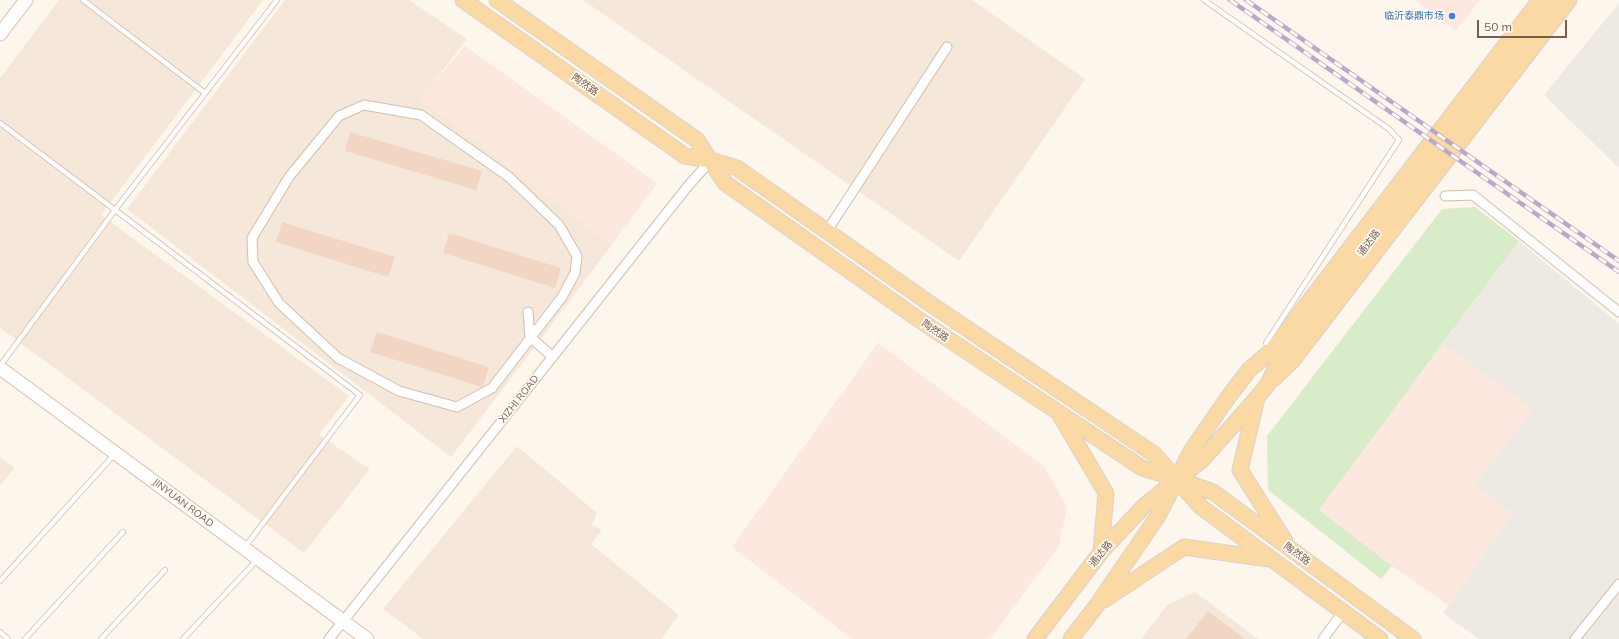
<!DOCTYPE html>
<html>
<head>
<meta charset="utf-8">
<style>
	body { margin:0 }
	#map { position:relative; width:1619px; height:639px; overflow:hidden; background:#fdf6ec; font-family:Mulish,sans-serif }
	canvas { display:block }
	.scale { position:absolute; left:1477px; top:20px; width:90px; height:18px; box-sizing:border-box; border:2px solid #7a5c4d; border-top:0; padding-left:5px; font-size:12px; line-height:14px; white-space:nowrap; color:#7a5c4d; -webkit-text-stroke:3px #fffaf3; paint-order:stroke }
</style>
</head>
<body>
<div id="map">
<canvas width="1619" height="639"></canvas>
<div class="scale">50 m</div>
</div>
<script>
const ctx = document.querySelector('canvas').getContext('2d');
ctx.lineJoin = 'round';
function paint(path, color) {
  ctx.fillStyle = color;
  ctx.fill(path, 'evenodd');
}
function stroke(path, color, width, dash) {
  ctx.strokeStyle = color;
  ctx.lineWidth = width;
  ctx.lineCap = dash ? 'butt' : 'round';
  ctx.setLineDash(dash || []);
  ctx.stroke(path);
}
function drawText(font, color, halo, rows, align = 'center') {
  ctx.font = font + ' Mulish,"Noto Sans SC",sans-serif';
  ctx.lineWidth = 3.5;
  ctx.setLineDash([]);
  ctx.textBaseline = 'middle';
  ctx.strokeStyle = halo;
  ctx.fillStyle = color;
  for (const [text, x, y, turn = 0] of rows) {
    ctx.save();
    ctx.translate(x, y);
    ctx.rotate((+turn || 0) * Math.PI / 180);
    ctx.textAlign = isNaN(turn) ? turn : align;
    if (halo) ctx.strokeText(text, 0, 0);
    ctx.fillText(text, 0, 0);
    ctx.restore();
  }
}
paint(new Path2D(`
	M59,0h204l-162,215 248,181 -30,39 51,34 -66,84 -304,-225v-250z
	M285,0h124l58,39 -46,60 191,146 -161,212 -324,-248z
	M583,0h389l113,79 -126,182z
	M517,446l80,67 -5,12 10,5 -11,14 88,71 -18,24h-238l-40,-30z
	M0,457l15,11 -15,17z
	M1195,592l63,47h-117l26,-34z`), '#f5e8da');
paint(new Path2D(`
	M1415,0h65l-24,31z
	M465,46l192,137 -45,62 -192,-146z
	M878,343l166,123 23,41 -8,39 -69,93h-138l-120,-92z
	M1443,344l89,65 -57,76 37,29 -64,91 -56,-39 -73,-56z`), '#fde8e0');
paint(new Path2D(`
	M1619,3v165l-75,-73z
	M1519,241l100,83v315h-140l-36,-26 69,-99 -37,-29 57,-76 -89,-65z`), '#efe9e4');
paint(new Path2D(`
	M1475,207l44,34 -200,269 73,56 -11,13 -113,-89 -1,-54 175,-227z`), '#d8ecc9');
paint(new Path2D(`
	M350,132l132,39 -6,19 -131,-39z
	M282,222l113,35 -7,20 -112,-35z
	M449,233l112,35 -6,20 -112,-35z
	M377,332l112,35 -6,19 -1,1 -112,-35z
	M1208,611l37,28h-59z`), '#f3d5c3');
const lane = new Path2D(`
	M83,0l122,93
	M1204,0l185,129 10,11 -133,203
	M0,123l360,272 -115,152
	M0,366l115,-156 162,-210
	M0,581l114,-126
	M0,632l8,7
	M25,639l98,-107
	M101,639l64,-69
	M183,639l74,-79`);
const street = new Path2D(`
	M364,105l57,10 88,62 50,48 18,31 -2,17 -13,24 -70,91 -35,19 -58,-16 -61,-33 -59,-55 -26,-41 -1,-24 37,-61 50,-61z
	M1445,196l28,-1 146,117
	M827,231l120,-184
	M528,312l2,25 23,20
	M329,639l359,-453 23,-26
	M1323,639l20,-27
	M1575,639l44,-55`);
const secondary = new Path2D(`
	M0,34l26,-34
	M0,368l367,271`);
const primary = new Path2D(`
	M463,0l222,156 26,4 26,8 192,135 225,151 47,53 179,132
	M497,0l200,140 28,43 193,136 224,149 35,11 36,13 200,147
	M1273,379l19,-18 277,-361
	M1256,402l-16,68 45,71
	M1061,417l45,76 -5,59
	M1104,600l80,-53 85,12
	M1035,639l66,-87 43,-46 59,-47 53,-60 12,-15 13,-28 28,-35 246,-321
	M1071,639l26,-34 61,-89 33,-65 38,-55 20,-26 23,-20 268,-350`);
stroke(lane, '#d1beb0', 6);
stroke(street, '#d1beb0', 11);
stroke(secondary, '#d6c0b0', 15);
stroke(primary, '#dad1cd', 17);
stroke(lane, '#fff', 4.5);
stroke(street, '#fff', 9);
stroke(secondary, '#fff', 13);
stroke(primary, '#fbd9a5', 15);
const rail = new Path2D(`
	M1230,0l389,272
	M1246,0l373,261`);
stroke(rail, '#b9a8c9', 4.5);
stroke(rail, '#fffaf3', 3, [9]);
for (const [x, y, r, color] of [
	[1452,16,4,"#3f7fe0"]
]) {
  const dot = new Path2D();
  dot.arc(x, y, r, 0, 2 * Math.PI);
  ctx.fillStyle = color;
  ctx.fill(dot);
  stroke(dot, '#fffaf3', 1.5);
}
drawText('10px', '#366cbe', '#fffaf3', [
	["临沂泰鼎市场",1444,16]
], 'right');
drawText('10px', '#7a5c4d', '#fffaf3', [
	["陶然路",585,85,35],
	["通达路",1369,243,-53],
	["陶然路",935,331,34],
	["XIZHI ROAD",519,399,-52],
	["JINYUAN ROAD",183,503,37],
	["通达路",1101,554,-50],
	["陶然路",1297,554,36]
]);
</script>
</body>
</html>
